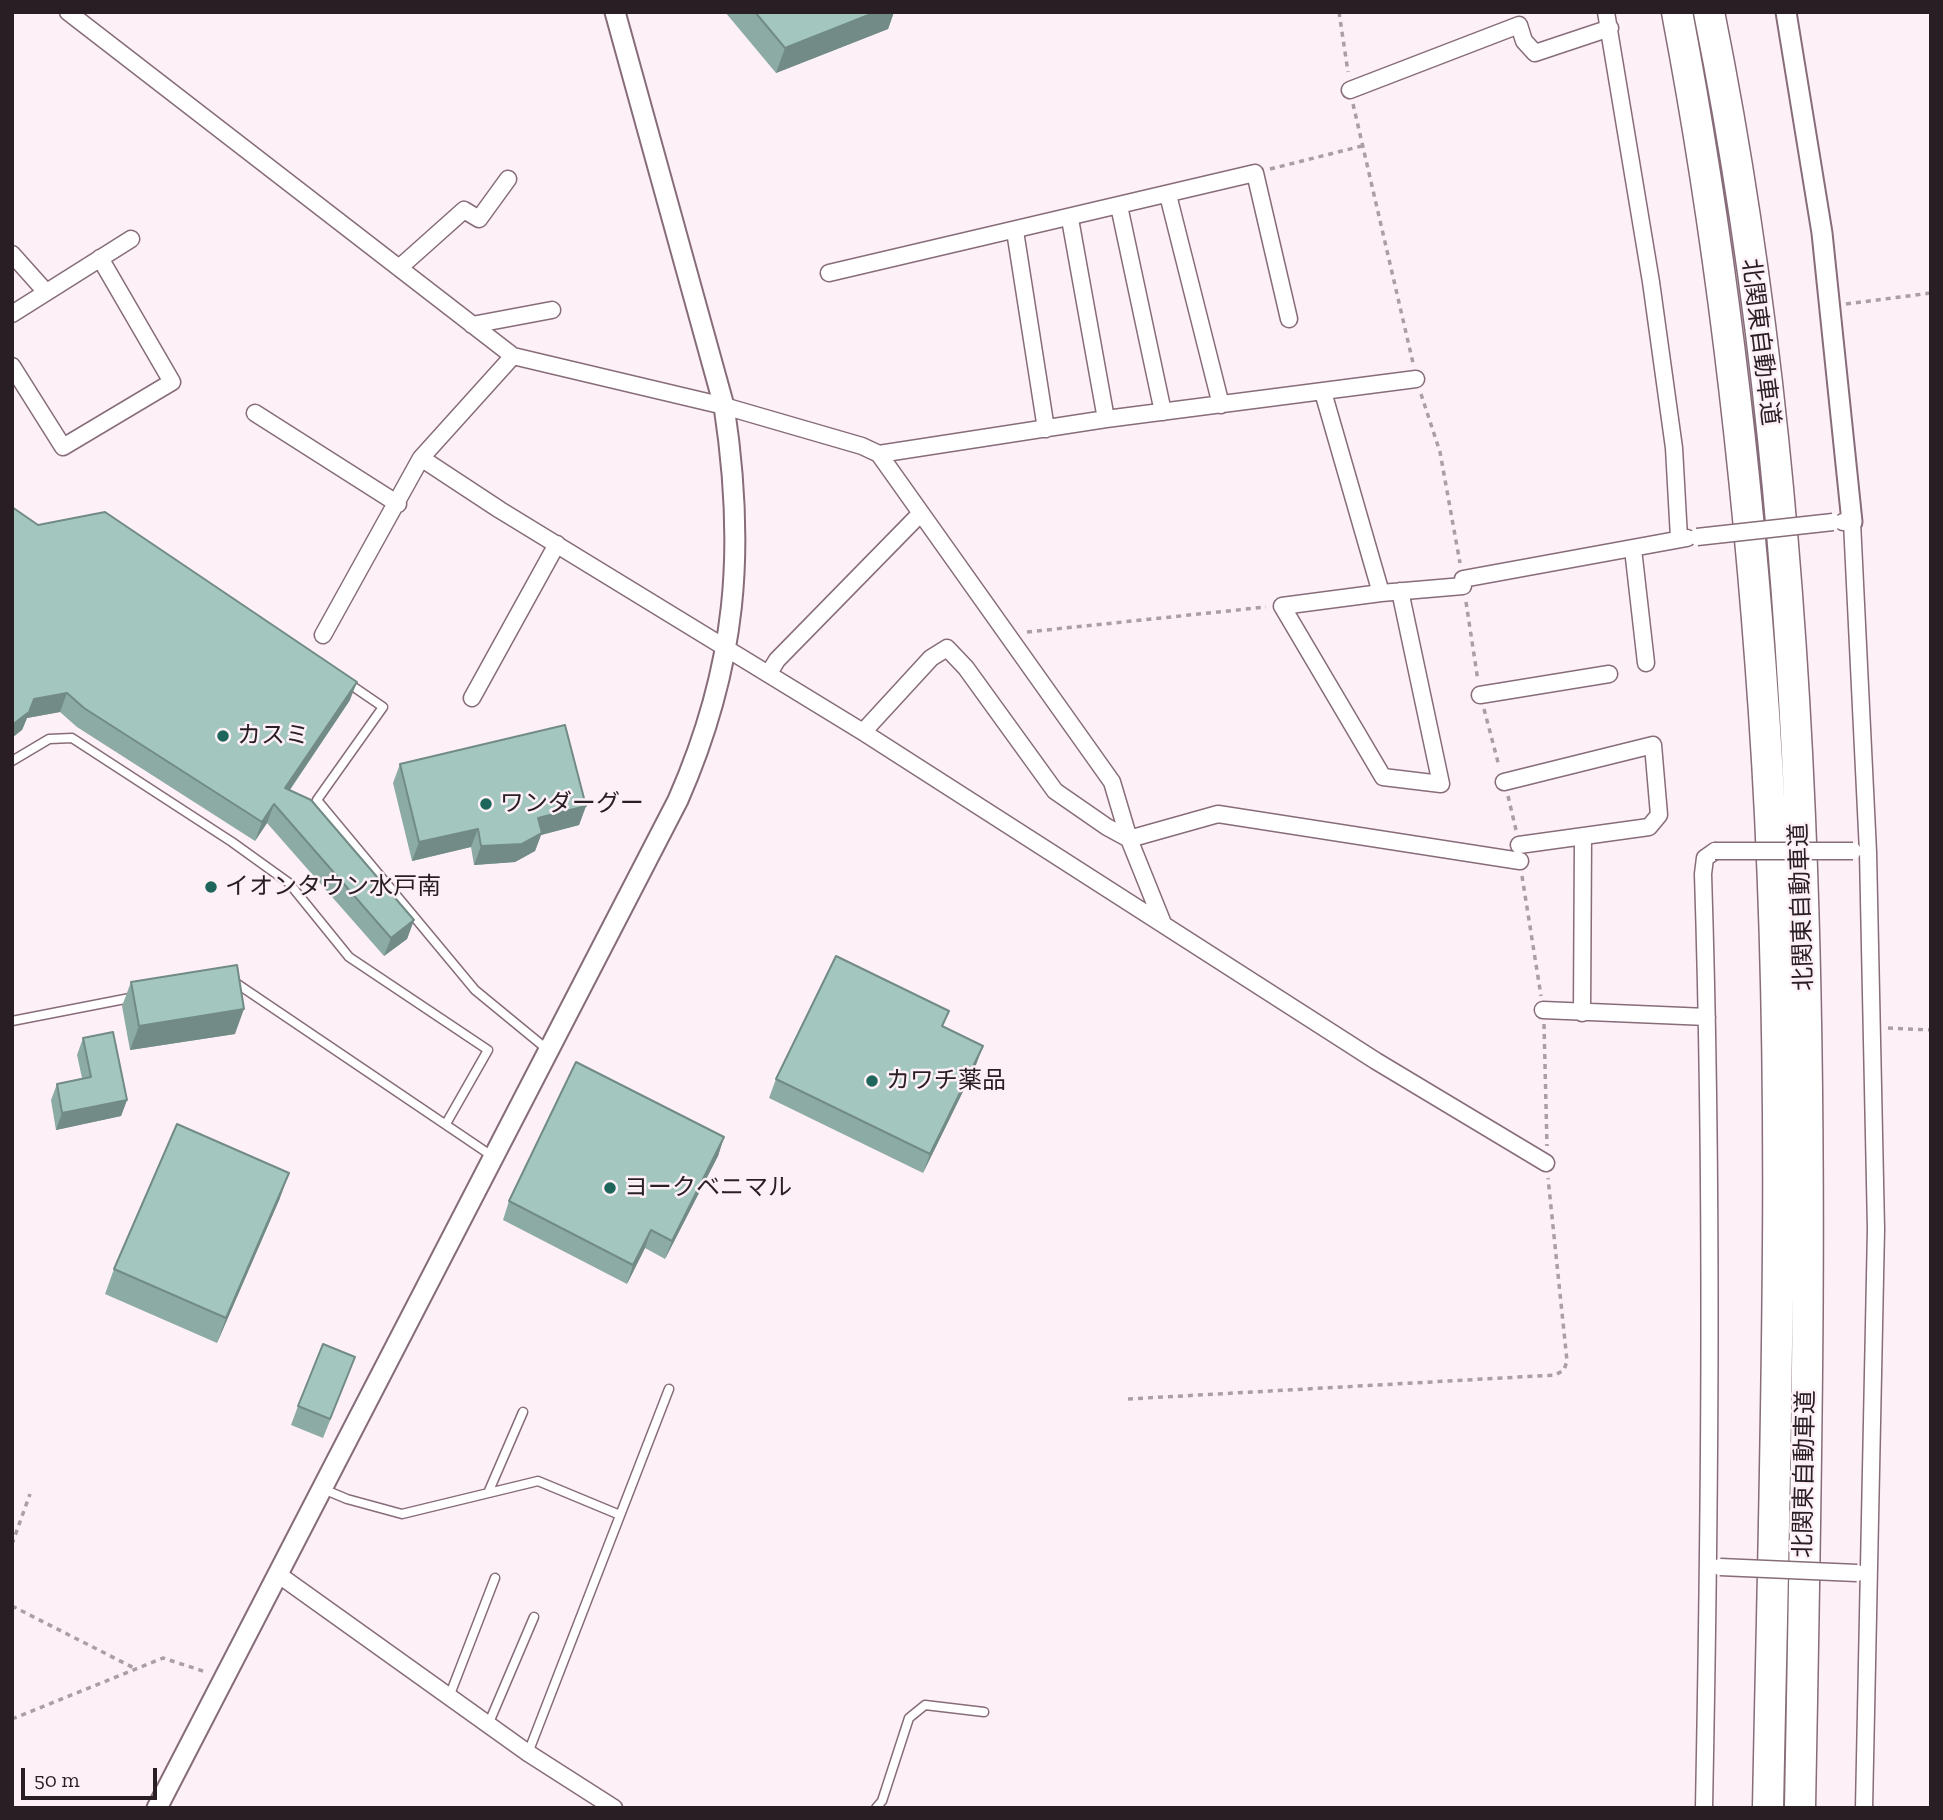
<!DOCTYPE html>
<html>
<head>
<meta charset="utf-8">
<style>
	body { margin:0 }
	#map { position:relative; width:1943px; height:1820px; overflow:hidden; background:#fdf0f7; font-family:"Zilla Slab",serif }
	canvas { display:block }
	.frame { position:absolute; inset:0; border:14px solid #291e24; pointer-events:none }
	.scale { position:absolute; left:21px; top:1768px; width:136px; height:32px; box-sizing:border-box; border:4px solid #291e24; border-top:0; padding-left:9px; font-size:21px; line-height:24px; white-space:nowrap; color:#291e24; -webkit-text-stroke:5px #fdf0f7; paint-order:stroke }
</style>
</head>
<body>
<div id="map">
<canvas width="1943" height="1820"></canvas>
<div class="frame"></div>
<div class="scale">50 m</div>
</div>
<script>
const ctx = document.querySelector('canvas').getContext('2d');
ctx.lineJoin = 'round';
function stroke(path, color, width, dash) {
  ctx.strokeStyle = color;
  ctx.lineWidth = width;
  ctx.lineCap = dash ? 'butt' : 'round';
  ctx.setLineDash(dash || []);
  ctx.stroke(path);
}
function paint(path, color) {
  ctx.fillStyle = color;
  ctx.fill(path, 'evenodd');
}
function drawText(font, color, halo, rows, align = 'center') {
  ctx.font = font + ' "Zilla Slab","Noto Sans JP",serif';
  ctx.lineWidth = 5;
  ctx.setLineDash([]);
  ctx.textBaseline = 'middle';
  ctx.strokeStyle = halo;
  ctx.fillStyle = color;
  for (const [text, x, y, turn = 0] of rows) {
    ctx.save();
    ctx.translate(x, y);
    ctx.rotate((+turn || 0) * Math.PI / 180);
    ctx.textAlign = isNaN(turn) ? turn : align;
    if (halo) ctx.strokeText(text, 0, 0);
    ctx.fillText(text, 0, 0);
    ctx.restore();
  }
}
const service = new Path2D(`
	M348,683l35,24 -66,93 158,190 73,60
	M12,761l37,-22 23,-1 160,104 57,41 60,74 139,93 -41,72
	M230,979l262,177
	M12,1021l123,-24
	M323,1489l24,10 55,15 136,-33 82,34
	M488,1493l35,-81
	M449,1697l46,-119
	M488,1725l46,-108
	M528,1753l141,-364
	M876,1808l6,-7 27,-83 16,-13 59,7`);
const minor = new Path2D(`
	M68,12l445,344 211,50 138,40 17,8 233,328 17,57 33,82
	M1606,12l45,270 23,166 5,90
	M1350,90l169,-65 5,16 11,12 75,-25
	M1168,195l53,210
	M1119,206l44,206
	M1070,219l36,200
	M1015,231l31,198
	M12,254l34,38
	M399,268l65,-58 15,9 29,-40
	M829,273l426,-100 34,146
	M12,314l119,-75
	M472,325l80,-15
	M513,356l-92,102 79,52 363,222 513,329 170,102
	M12,366l51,81 109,-65 -72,-124
	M1323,392l58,201 82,-7
	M255,413l143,91
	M879,454l227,-35 310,-40
	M1843,522h9l16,330 8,377 -12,579
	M1633,549l13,114
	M1463,579l224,-41
	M1381,593l-99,13 101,171 58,7 -41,-193
	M323,635l98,-177
	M769,673l8,-13 144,-147
	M1480,695l129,-21
	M472,698l85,-154
	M863,732l68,-74 16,-10 19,20 89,123 52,36 22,12 89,-25 302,47
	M1504,782l149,-37 6,70 -10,12 -130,18
	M1543,1010l164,7
	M1582,1013l1,-176
	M279,1575l249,178 86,55
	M1704,1808c6,-311 9,-623 -1,-934l2,-16 10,-7`);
const tertiary = new Path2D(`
	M1786,12l36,221 30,289
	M157,1808l521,-1008c59,-134 68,-250 46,-394l-109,-394`);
const motorway = new Path2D(`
	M1677,12c44,231 71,466 87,701 25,363 11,731 4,1095
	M1709,12c119,590 102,1197 91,1796`);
stroke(service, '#876c79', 11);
stroke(minor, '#876c79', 19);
stroke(tertiary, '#876c79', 23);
stroke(motorway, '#876c79', 33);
stroke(new Path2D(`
	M1339,12l9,60
	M1353,104l60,259
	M1270,169l92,-23
	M1846,304l85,-11
	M1421,394l19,58 20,111
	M1466,602l12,79
	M1027,632l239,-25
	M1484,709l15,57
	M1508,796l8,34
	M1522,876l19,120
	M1544,1024l3,122
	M1888,1028l43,2
	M1128,1399l427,-24 9,-5 3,-9 -19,-183
	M12,1544l18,-50
	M12,1606l124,63
	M12,1719l151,-61 43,14`), '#ab9fa5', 3.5, [5, 5]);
stroke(service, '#fff', 8);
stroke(minor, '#fff', 16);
stroke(tertiary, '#fff', 19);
stroke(motorway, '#fff', 30);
const minorBridge = new Path2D(`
	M1697,537l136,-15
	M1715,851h138
	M1720,1567l137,6`);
stroke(minorBridge, '#876c79', 19, []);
stroke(minorBridge, '#fff', 16);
paint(new Path2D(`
	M725,12h169l-6,17 -112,44z
	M38,525l312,175 -60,90 124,130 -7,19 -23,17 -117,-133 -12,18 -178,-114 -17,-15 -33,6 -5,12z
	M400,764l186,42 -7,19 -38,10 -6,16 -20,11 -41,3 -3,-18 -59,14 -19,-78z
	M131,982l104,52 -105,16 -8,-44z
	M943,1026l33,39 -53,108 -154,-75 7,-19z
	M83,1038l44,62 -6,16 -65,14 -5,-30 6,-16 25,-6 -5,-23z
	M724,1137l-6,19 -53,103 -20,-11 -18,36 -124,-64 6,-19z
	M280,1198l-63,145 -112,-49 9,-25z
	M348,1376l-25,62 -32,-13 7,-19z`), '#8caba4');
paint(new Path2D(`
	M876,12h18l-6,17 -112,44 9,-25z
	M357,682l-7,18 -72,107 7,-19z
	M67,693l-7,19 -33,6 -5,12 -10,8v-13l22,-26z
	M274,804l-7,19 -12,18 7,-19z
	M586,806l-7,19 -38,10 -6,16 -20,11 -41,3 7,-19 57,-28z
	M478,829l-7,18 -59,14 7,-19z
	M414,920l-7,19 -23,17 7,-18z
	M244,1009l-9,25 -105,16 9,-24z
	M983,1046l-7,19 -53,108 7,-19z
	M127,1100l-6,16 -65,14 6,-17z
	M724,1137l-6,19 -53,103 7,-18z
	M289,1173l-9,25 -63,145 9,-25z
	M651,1230l-6,18 -18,36 6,-19z`), '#728b86');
const building = new Path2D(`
	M755,12h121l-91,36z
	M12,507l26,18 67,-13 252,170 -72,106 26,12 103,120 -23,18 -117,-134 -12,18 -178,-114 -17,-15 -33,6 -5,13 -17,13z
	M565,725l21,81 -48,12 4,15 -20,11 -41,2 -3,-17 -59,13 -19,-78z
	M836,956l113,55 -7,15 41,20 -53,108 -154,-75z
	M237,965l7,44 -105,17 -8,-44z
	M113,1032l14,68 -65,13 -5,-29 34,-7 -8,-39z
	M576,1062l148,75 -52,104 -21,-11 -18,35 -124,-64z
	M177,1124l112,49 -63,145 -112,-49z
	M323,1344l32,13 -25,62 -32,-13z`);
paint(building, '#a3c7bf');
stroke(building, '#728b86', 2);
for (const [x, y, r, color] of [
	[223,736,7,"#1e665b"],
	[486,804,7,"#1e665b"],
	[211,887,7,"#1e665b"],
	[872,1081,7,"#1e665b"],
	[610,1188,7,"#1e665b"]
]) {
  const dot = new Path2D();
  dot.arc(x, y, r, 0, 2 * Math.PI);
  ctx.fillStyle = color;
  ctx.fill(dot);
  stroke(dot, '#fdf0f7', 2.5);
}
drawText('24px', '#291e24', '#fdf0f7', [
	["北関東自動車道",1760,342,83],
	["北関東自動車道",1802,907,-92],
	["北関東自動車道",1805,1474,-89]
]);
drawText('24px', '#291e24', '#fdf0f7', [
	["カスミ",237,736],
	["ワンダーグー",500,804],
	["イオンタウン水戸南",225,887],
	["カワチ薬品",886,1081],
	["ヨークベニマル",624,1188]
], 'left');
</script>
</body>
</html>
